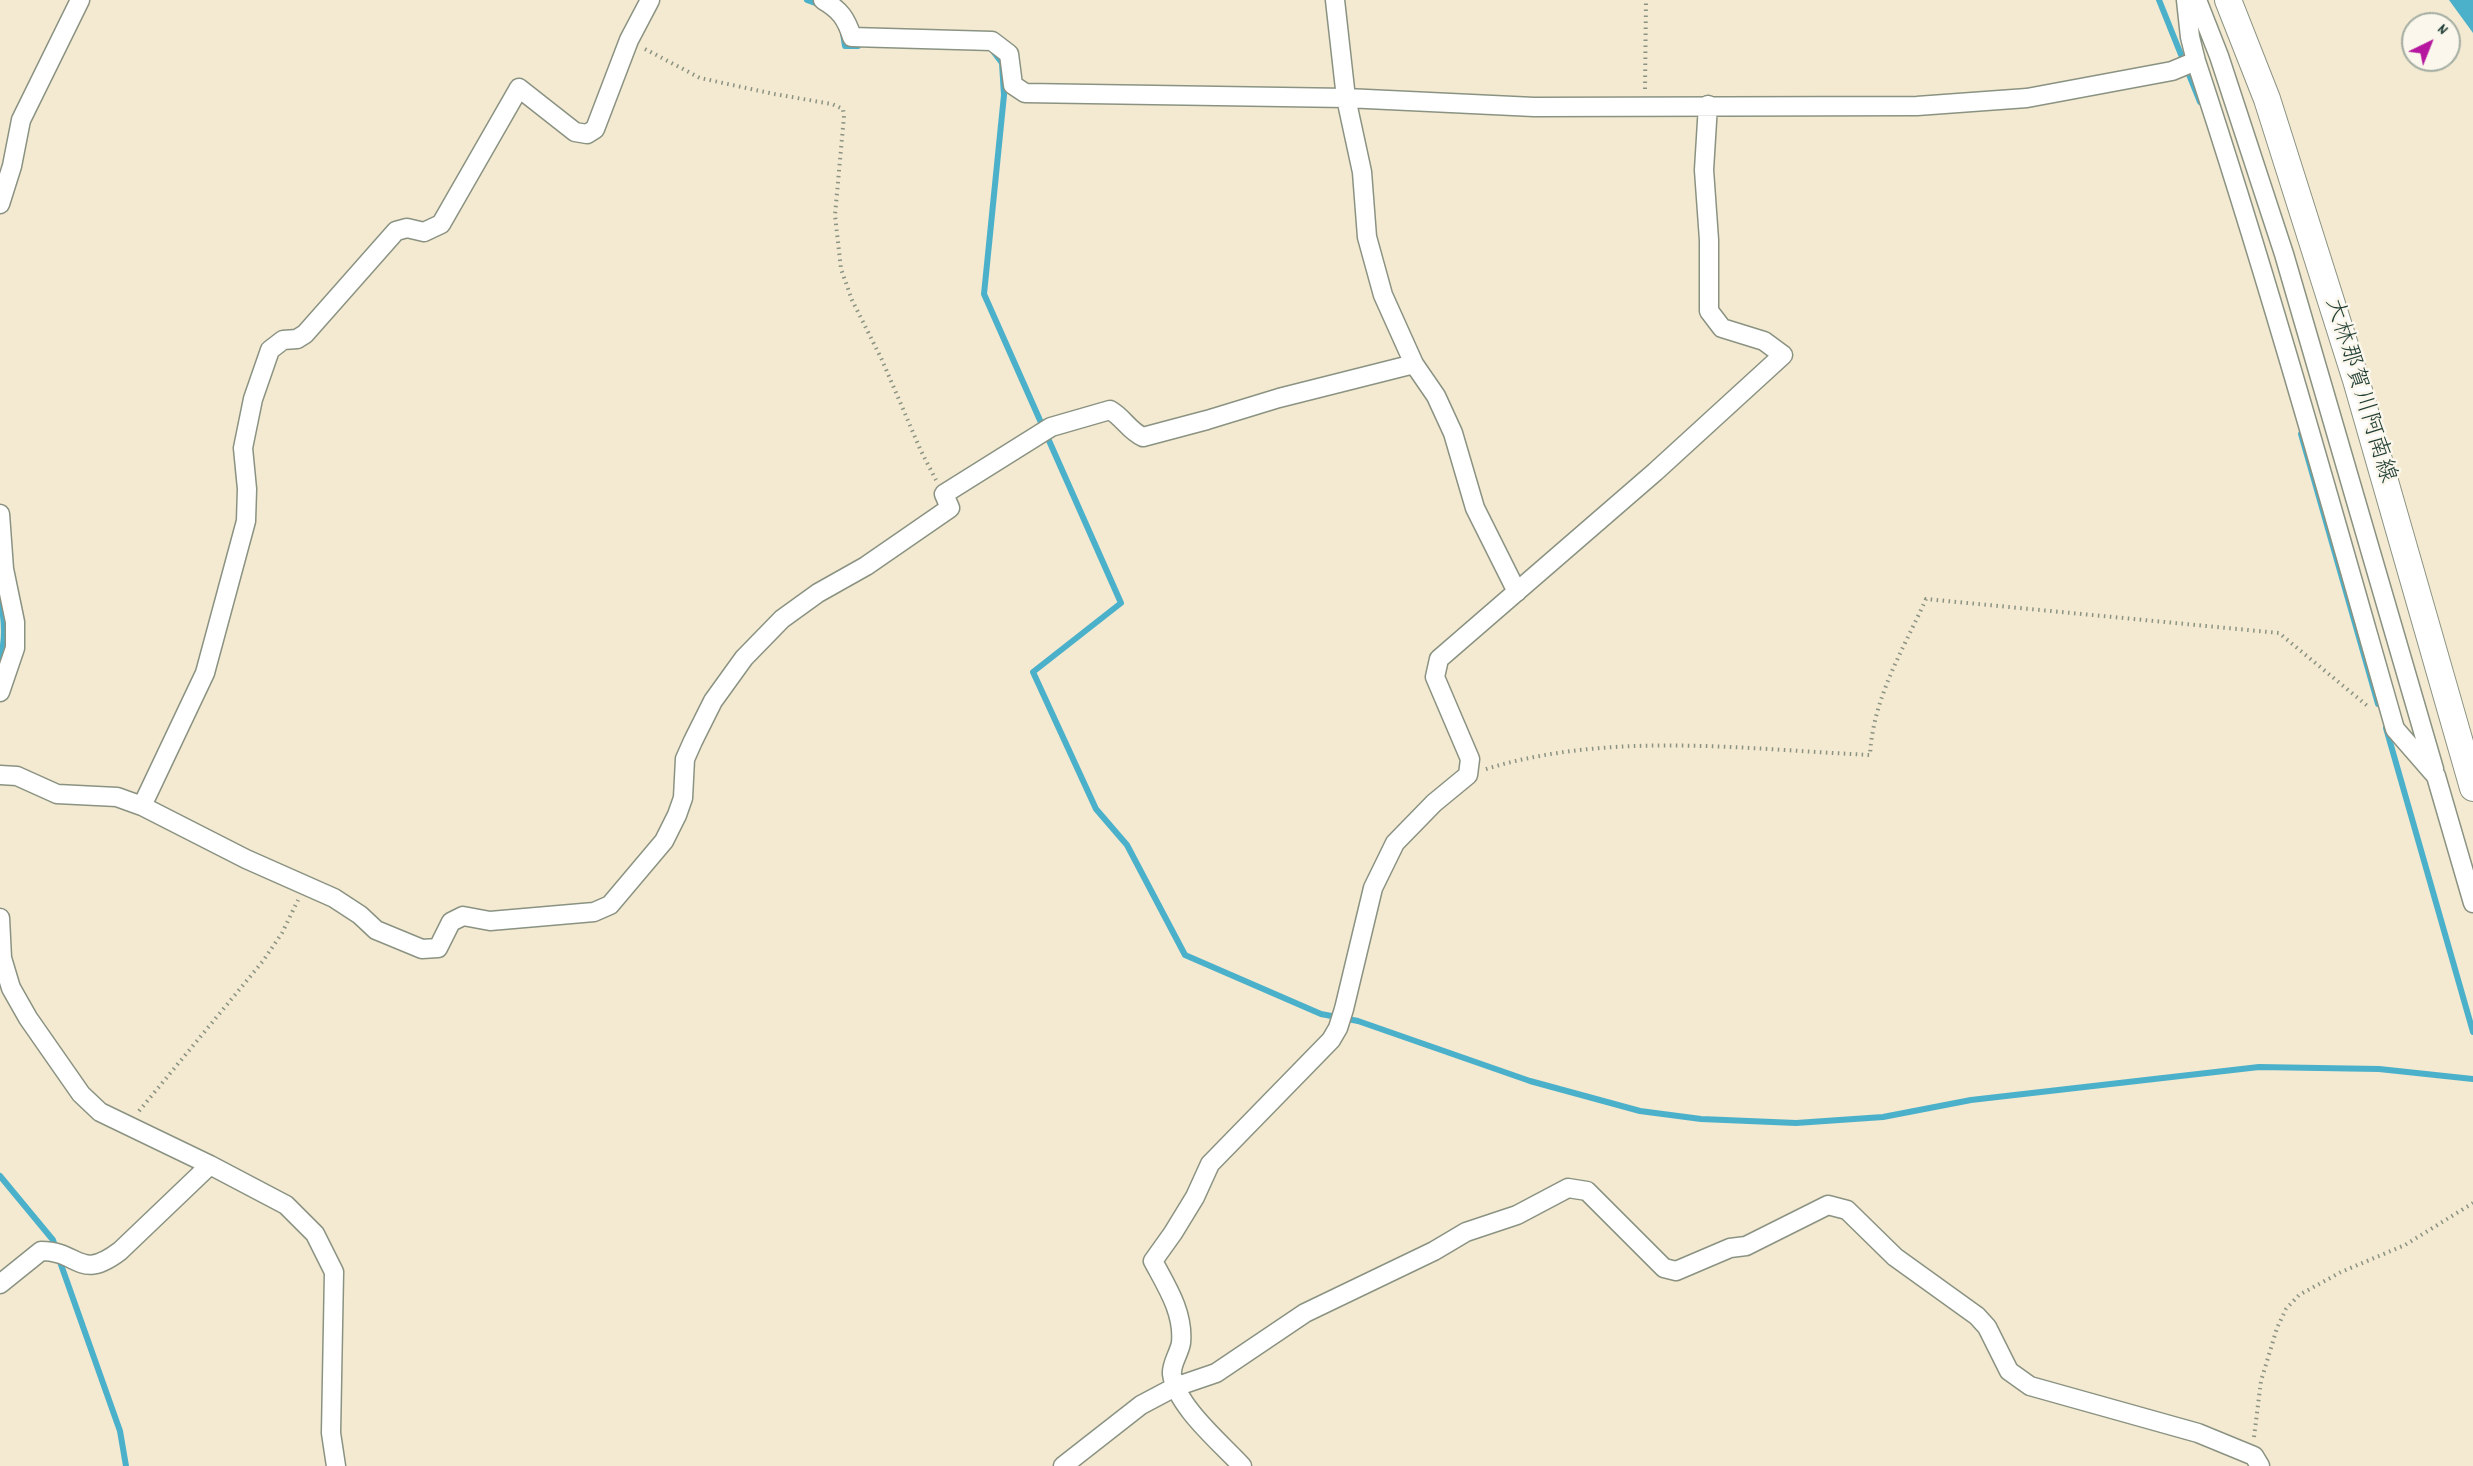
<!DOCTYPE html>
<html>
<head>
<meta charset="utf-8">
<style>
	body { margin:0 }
	#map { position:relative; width:2473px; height:1466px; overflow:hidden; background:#f4e9d1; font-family:Dekko,sans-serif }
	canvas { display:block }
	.north { position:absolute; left:2401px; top:12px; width:60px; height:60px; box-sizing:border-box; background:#fbf7ec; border:2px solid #a3ada2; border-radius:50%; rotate:43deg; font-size:16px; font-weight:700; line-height:24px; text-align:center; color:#1f3d34 }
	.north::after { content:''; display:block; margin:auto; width:21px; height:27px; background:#b5179e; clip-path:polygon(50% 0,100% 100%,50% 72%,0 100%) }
</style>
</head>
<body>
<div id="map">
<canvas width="2473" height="1466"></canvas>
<div class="north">N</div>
</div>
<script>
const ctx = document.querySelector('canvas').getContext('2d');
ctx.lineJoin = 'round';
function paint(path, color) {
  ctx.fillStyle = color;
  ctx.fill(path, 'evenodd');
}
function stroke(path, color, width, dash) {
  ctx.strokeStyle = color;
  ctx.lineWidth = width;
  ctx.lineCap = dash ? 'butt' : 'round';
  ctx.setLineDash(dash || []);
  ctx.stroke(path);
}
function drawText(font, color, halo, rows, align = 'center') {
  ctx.font = font + ' Dekko,"Klee One",sans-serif';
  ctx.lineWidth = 5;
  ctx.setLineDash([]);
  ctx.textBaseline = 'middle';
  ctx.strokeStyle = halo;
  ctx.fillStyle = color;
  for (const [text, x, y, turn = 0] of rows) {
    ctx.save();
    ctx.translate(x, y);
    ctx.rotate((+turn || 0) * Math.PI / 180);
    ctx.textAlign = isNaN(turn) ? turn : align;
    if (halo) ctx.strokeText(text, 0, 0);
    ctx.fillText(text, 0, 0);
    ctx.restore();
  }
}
paint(new Path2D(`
	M2449,0h24v33z`), '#4bb1ca');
stroke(new Path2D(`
	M807,0l14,5
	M2159,0l41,102
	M843,33l2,13h13
	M993,51l9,12 2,32 -20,199 137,309 -88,69 63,137 31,36 58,110 136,59 37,7 172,60 110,30 61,8 95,4 87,-6 88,-17 288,-33 120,2 94,10
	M2301,434l77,270
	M0,599c5,21 6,40 0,61
	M2386,728l87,304
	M0,1176l53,64 3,9
	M59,1259l61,172 6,35`), '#4bb1ca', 6);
const street = new Path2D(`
	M823,0c17,10 23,18 29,37l140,4 17,13 4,31 12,8 321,5 188,9 383,-1 110,-8 145,-27 24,-10
	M1335,0l11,98 16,74 5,65 16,58 31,69 22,32 17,37 22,75 42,84
	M2186,0l4,37 6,24c73,221 135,444 199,668l41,47 37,127
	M2197,0l22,56 65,198 150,515
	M0,204l12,-38 9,-46 59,-120
	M0,514l4,55 11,53v26l-15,44
	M0,775l17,1 40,18 60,3 25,9 104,53 88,39 26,17 16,15 46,19 16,-1 13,-26 12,-6 27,5 104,-9 16,-7 54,-64 13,-26 6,-17 2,-39 8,-18 20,-40 31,-43 38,-39 36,-26 48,-27 84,-58 -6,-14 107,-67 59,-17c13,7 19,21 33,27l64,-17 72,-22 135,-34
	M142,806l63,-133 41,-152 1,-32 -4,-41 10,-49 17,-49 13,-10 14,-1 8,-5 91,-103 11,-3 17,4 17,-8 78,-136 56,44 12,2 8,-5 34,-89 21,-40
	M0,918l2,40 9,30 17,30 53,76 19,18 110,53 76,40 29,29 19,38 -3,161 5,33
	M0,1284l41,-33c39,0 38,31 79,0l90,-86
	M1063,1466l78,-61 34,-18 41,-14 89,-60 129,-62 32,-19 51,-17 51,-27 19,3 77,77 12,3 54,-23 16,-2 82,-41 19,5 48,47 82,59 10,11 22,44 21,15 168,47 56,23 6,10
	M1242,1466c-21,-23 -66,-60 -70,-92 -1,-10 7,-20 9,-31 3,-30 -14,-56 -28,-82l20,-28 22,-36 15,-33 121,-124 7,-12 6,-19 29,-121 22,-45 39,-40 34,-28 2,-16 -35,-82 4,-18 216,-187 128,-117 -19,-14 -42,-13 -13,-17v-71l-5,-70 4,-65`);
const secondary = new Path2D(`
	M2228,0l39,99 89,281 117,408`);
stroke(street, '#8a9382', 21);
stroke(secondary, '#8a9382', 28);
stroke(new Path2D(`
	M645,49l55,29 74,16 58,10 11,5 1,7 -9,99 6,54 11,31 30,60 39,91 15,29
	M1645,89l1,-89
	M1486,769c124,-38 257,-20 384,-14 3,-57 33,-105 56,-156l353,34 91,75
	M139,1111l124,-150 19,-28 16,-33
	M2254,1437l7,-56 16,-53 9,-19 13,-14 42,-23 64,-27 68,-42`), '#8a9382', 4, [1.5, 4.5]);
stroke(street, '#fff', 18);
stroke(secondary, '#fff', 26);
drawText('24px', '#1f3d34', '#fbf7ec', [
	["大林那賀川阿南線",2358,391,73]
]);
</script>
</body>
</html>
